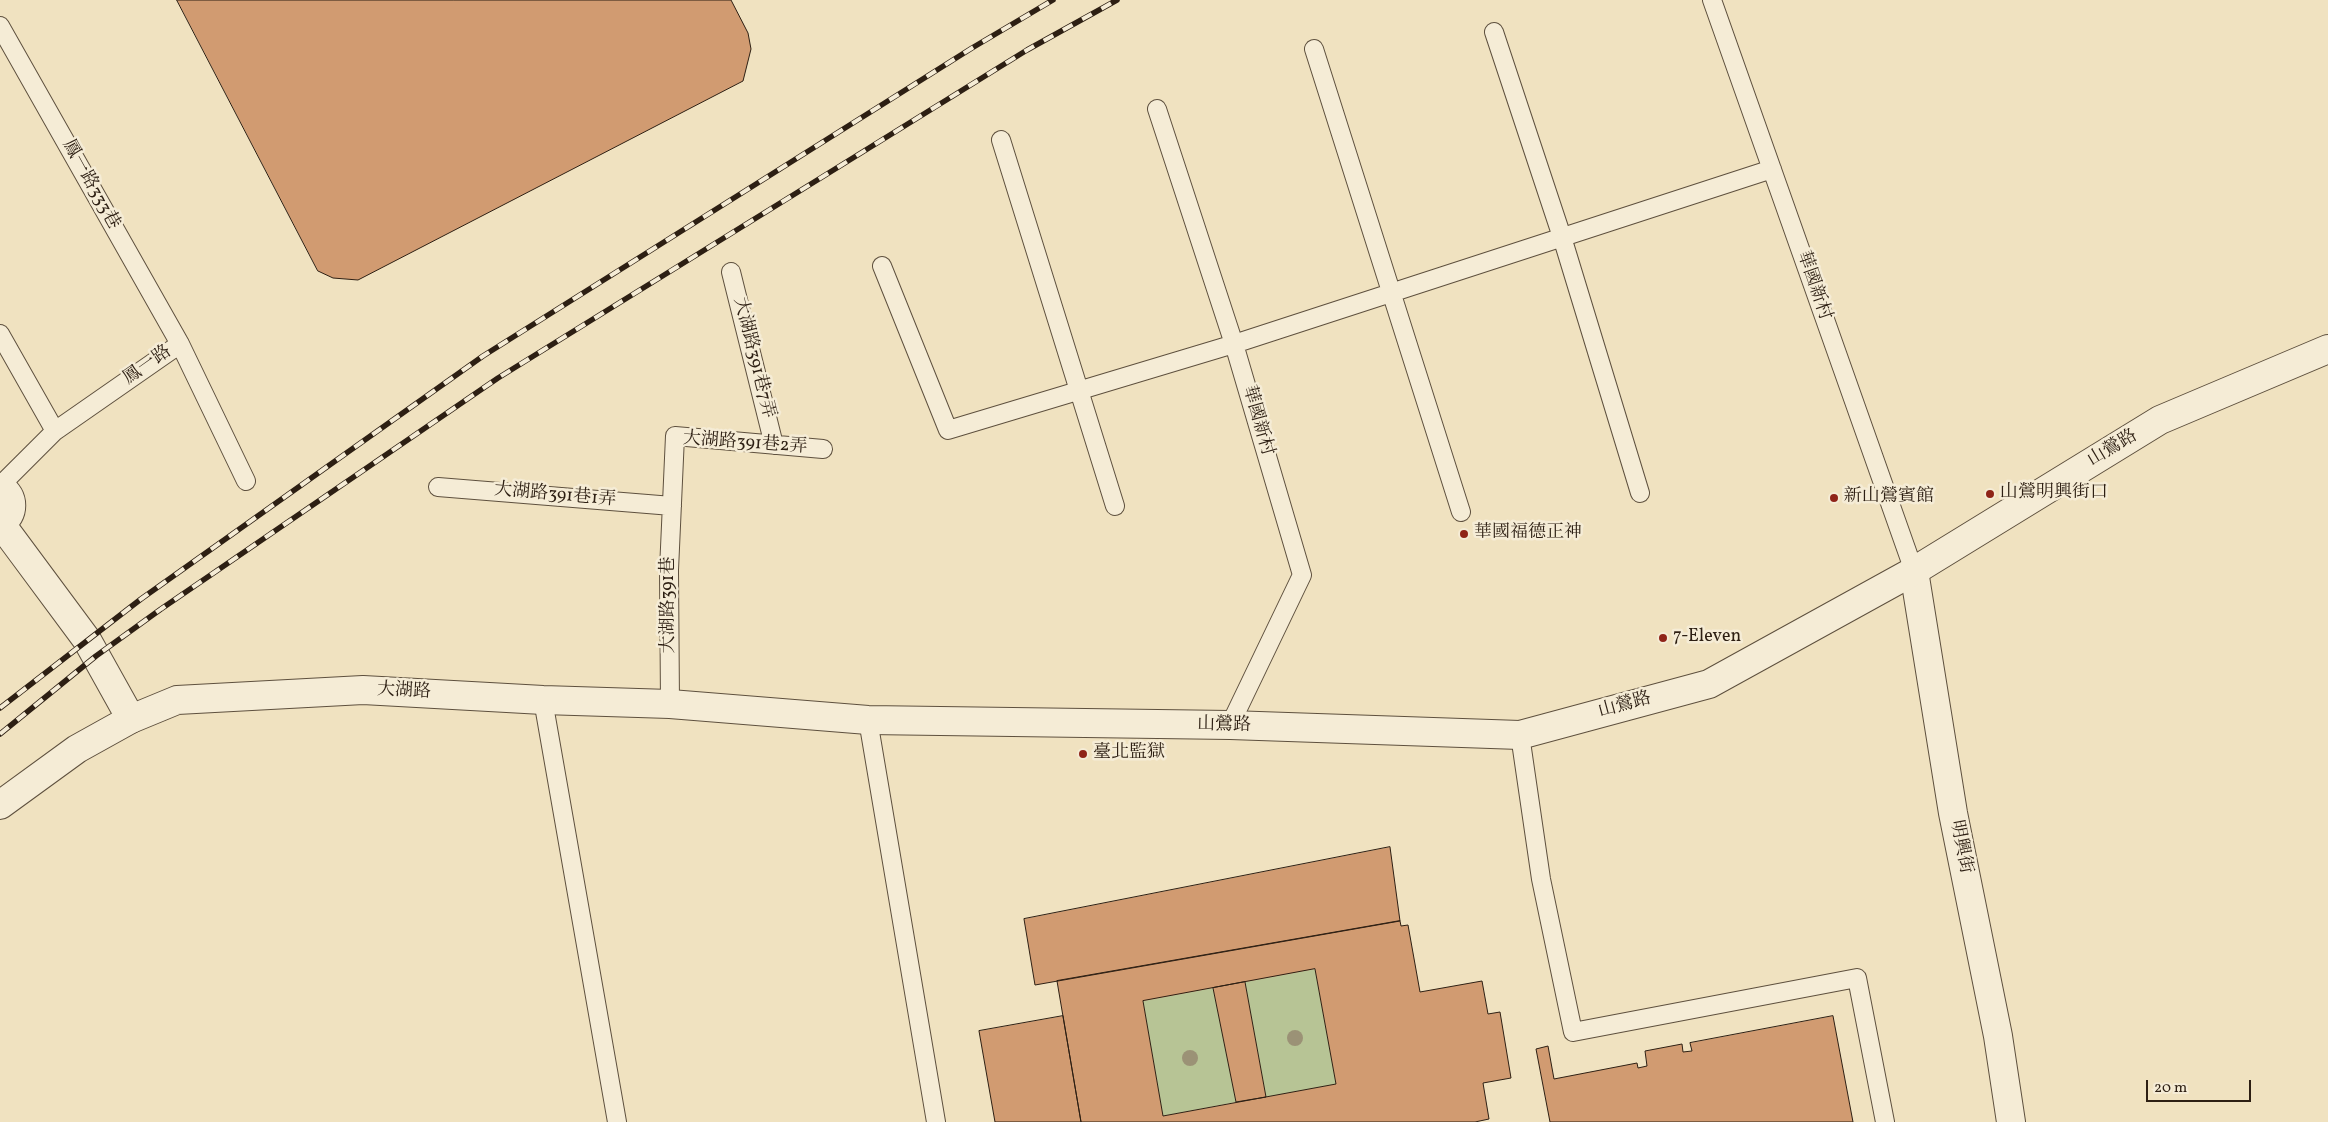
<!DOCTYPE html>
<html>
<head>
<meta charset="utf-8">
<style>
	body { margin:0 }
	#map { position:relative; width:2328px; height:1122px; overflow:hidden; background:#f0e2c0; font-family:Vollkorn,serif }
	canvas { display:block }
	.scale { position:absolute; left:2146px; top:1080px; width:105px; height:22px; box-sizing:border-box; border:2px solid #2d1f13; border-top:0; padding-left:6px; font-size:15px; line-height:18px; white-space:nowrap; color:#2d1f13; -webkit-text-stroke:4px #f5ecd6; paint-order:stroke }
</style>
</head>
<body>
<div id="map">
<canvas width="2328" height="1122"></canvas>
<div class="scale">20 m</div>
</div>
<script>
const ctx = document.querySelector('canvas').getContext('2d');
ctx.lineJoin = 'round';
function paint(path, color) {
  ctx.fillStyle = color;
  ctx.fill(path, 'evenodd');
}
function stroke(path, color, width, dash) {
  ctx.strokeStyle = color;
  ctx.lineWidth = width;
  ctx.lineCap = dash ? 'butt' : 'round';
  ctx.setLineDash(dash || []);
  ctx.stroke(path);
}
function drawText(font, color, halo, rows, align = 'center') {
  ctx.font = font + ' Vollkorn,"Noto Serif TC",serif';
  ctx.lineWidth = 5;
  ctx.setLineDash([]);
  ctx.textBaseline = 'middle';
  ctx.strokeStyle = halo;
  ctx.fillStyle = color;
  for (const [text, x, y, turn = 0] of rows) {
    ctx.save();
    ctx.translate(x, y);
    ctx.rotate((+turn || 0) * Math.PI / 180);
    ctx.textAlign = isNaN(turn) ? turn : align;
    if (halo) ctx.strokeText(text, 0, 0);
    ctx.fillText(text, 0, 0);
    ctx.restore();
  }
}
paint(new Path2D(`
	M1315,969l21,115 -70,13 -21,-115z
	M1213,988l23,114 -73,14 -20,-115z`), '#b7c495');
const building = new Path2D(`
	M177,0h554l17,33 3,16 -8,32 -385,199 -25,-2 -15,-7z
	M1390,847l10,74 -365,64 -11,-66z
	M1400,921l1,5 7,-1 12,67 62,-11 6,33 12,-2 11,66 -28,5 6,36 -14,3h-394l-24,-141zM1315,969l21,115 -173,32 -20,-115z
	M1245,982l21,115 -30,5 -23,-114z
	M1063,1016l18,106h-86l-16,-91z
	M1833,1016l20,106h-303l-14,-73 12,-3 6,33 83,-16 1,5 9,-2 -2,-15 37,-7 1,8 9,-1 -2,-8z`);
paint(building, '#d19b71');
stroke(building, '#2d1f13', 1);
const service = new Path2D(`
	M1712,0l202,571
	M0,26l180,318
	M1494,32l68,205 78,256
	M1314,49l147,463
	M1157,109l77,235 68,231 -72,150
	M1001,140l114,366
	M882,266l66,164 286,-86 538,-175
	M731,272l43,173
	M0,334l55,97
	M0,486l55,-55 125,-87 66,137
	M438,487l234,19
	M543,700l74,422
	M670,704l-1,-134 6,-134 148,13
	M868,720l68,402
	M1520,735l21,144 32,153 284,-54 28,144`);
const minor = new Path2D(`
	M0,487c15,10 15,27 0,37
	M1,524l86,116 44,79
	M1914,571l39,242 45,223 13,86`);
const tertiary = new Path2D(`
	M0,805l77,-56 54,-30 46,-19 186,-10 180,10 127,4 198,16 362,5 290,10 189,-51 205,-113 246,-151 168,-71`);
stroke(service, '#5e503e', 20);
stroke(minor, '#5e503e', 30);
stroke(tertiary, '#5e503e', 30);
stroke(service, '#f5ecd6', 18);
stroke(minor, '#f5ecd6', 28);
stroke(tertiary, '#f5ecd6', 28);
const rail = new Path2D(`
	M0,708l141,-109 342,-243 489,-308 81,-48
	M0,734l96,-78 65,-47 337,-231 529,-328 90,-50`);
stroke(rail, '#2d1f13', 5.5);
stroke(rail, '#f5ecd6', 4, [11]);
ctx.fillStyle = '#9b9276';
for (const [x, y] of [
	[1295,1038],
	[1190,1058]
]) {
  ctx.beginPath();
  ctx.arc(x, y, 8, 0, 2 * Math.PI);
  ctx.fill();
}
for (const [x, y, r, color] of [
	[1990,494,5,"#8f2418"],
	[1834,498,5,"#8f2418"],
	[1464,534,5,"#8f2418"],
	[1663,638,5,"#8f2418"],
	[1083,754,5,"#8f2418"]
]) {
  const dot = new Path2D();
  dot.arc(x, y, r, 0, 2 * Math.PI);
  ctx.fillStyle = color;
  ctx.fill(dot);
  stroke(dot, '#f5ecd6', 2);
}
drawText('18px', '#2d1f13', '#f5ecd6', [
	["鳳一路333巷",90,185,61],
	["華國新村",1813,286,71],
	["大湖路391巷7弄",753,358,76],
	["鳳一路",148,366,-35],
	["華國新村",1257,421,74],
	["大湖路391巷2弄",745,444,4],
	["山鶯路",2113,449,-31],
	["大湖路391巷1弄",555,496,5],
	["大湖路391巷",670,605,-90],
	["大湖路",404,692,3],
	["山鶯路",1625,706,-15],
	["山鶯路",1224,726,1],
	["明興街",1960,847,79]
]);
drawText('18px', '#2d1f13', '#f5ecd6', [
	["山鶯明興街口",2000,494],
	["新山鶯賓館",1844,498],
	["華國福德正神",1474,534],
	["7-Eleven",1673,638],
	["臺北監獄",1093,754]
], 'left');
</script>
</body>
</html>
